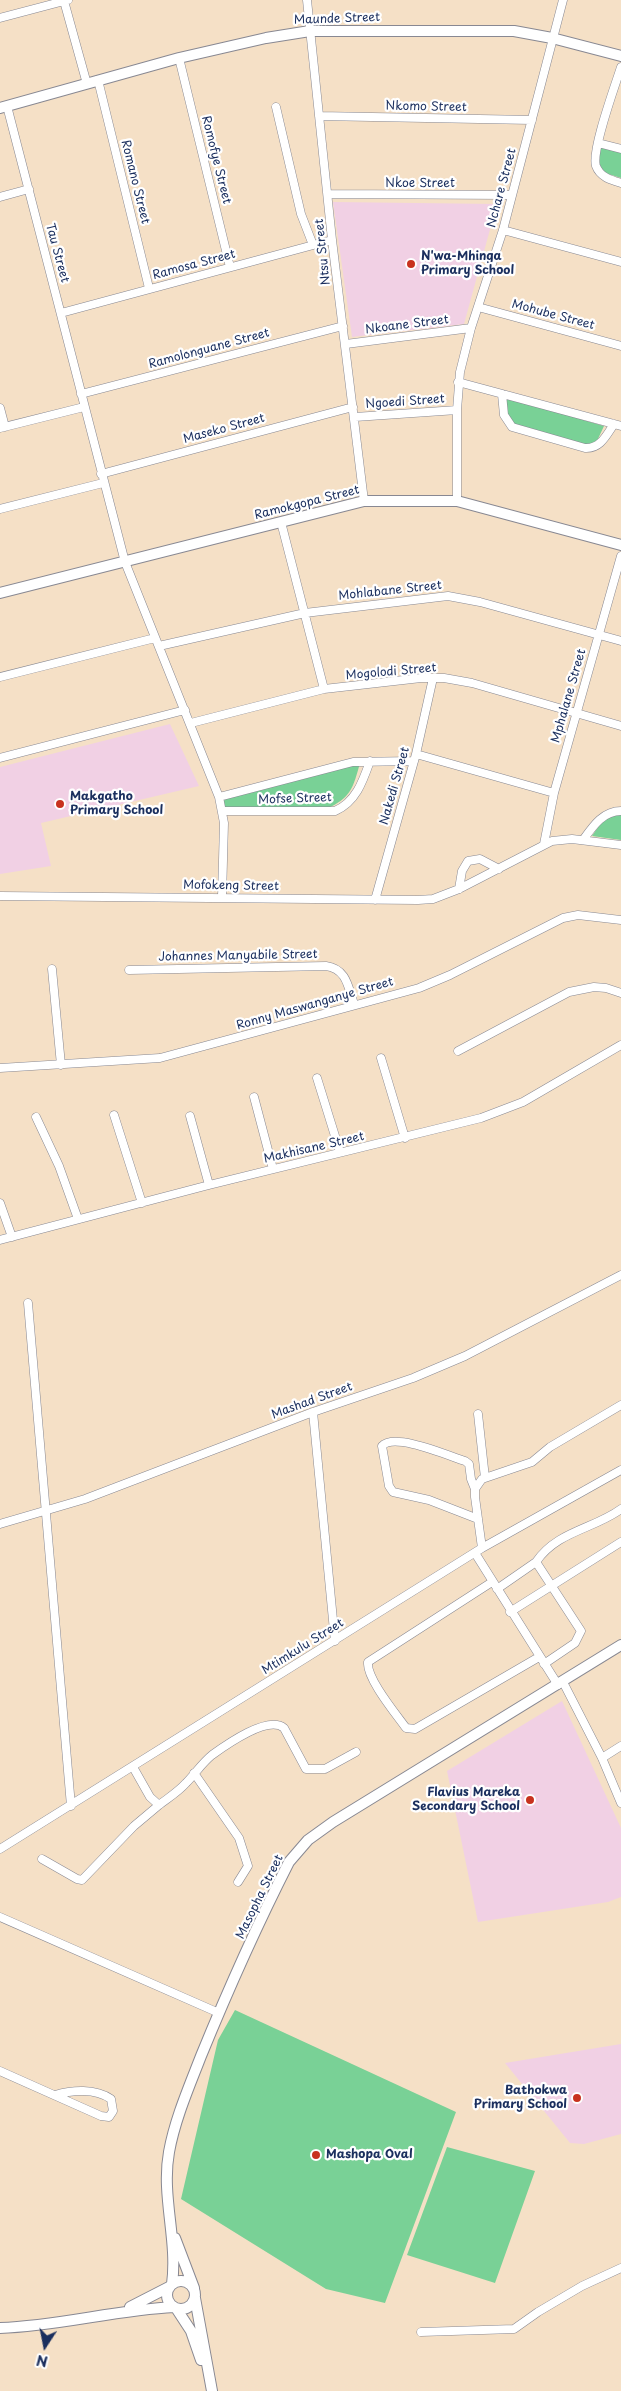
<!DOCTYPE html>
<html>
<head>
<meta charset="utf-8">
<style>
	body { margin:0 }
	#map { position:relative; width:621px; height:2391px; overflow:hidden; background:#f5e0c6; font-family:"Playpen Sans",sans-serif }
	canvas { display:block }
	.north { position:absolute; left:20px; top:2321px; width:50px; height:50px; -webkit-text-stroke:4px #fff; paint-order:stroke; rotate:191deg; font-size:14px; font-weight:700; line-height:20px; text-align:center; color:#1b2f5e }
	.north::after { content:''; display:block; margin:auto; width:18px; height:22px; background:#1b2f5e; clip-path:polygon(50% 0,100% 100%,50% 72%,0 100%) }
</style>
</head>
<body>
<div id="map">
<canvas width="621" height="2391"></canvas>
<div class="north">N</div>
</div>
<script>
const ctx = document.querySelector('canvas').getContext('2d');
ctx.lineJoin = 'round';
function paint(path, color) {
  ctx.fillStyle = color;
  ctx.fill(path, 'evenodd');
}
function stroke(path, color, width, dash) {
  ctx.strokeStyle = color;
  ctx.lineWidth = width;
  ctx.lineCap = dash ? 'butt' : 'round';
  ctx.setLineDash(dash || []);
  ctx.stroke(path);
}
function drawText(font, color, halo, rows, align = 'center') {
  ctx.font = font + ' "Playpen Sans",sans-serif';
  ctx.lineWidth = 4.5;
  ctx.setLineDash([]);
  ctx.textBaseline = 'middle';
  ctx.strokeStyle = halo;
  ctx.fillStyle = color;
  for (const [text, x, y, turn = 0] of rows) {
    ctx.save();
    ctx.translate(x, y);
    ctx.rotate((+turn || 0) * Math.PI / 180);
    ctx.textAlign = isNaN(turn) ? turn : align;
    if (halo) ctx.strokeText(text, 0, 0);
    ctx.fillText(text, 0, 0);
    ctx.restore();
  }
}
paint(new Path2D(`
	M333,202l164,2 -33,120 -112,13z
	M170,724l29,62 -158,37 10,43 -51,8v-107z
	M562,1701l59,127v69l-13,5 -130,20 -31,-151z
	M621,2044v90l-37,10 -14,-1 -65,-80z`), '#f1d0e4');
paint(new Path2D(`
	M600,146l21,6v26l-19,-6 -3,-5z
	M505,397l99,29 -7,15 -12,6 -74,-22 -6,-9z
	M360,763c-7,25 -9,35 -34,46h-91l-11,-2 -2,-4 5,-6z
	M614,815h7v25l-29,-4 11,-16z
	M235,2010l221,102 -71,191 -59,-14 -145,-90 37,-159z
	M447,2147l88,24 -40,112 -88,-28z`), '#79d196');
const street = new Path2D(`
	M307,0l25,240 32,261
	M64,1l23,83
	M0,18l68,-18
	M179,58l51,209
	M621,67c-6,19 -30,84 -25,99 4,11 15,14 25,17
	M98,80l51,208
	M7,106l118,456 94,235 5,26 -2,74
	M276,107l25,107 12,31
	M319,116l213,4
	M598,143l23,6
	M328,194l184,1
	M0,197l29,-8
	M503,230l118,32
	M478,307l143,39
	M61,313l271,-73
	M346,344l125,-16
	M458,382l163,44
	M81,394l262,-68
	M502,394l2,21 8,12 73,21c15,1 21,-12 29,-24
	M0,408l5,19
	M355,417l102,-7
	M0,428l84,-21
	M101,474l252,-67
	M457,501v-91l3,-38 11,-44 32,-98 60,-230
	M0,509l103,-26
	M281,522l43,167
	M159,646l146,-33 143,-17 32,6 141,39
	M0,677l155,-39
	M191,723l133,-34 97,-11h23l28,5 149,43
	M416,754l138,39
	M0,758l185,-48
	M219,797l134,-35 61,-1
	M223,811h112c21,-9 28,-30 35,-50
	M583,840c10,-14 20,-29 38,-29
	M544,844l10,-51 67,-237
	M459,889l3,-18 6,-10 12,-2 19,10
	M0,896l418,4 15,-1 26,-10 93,-48 20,-2 49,6
	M375,900l41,-146 17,-76
	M52,969l9,96
	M129,970l197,-4c21,3 22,21 28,38
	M458,1051l111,-59 25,-5 12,1 15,5
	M381,1058l24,80
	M0,1068l160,-10 259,-70 31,-13 113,-57 15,-3 43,5
	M317,1078l23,74
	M254,1097l19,72
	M114,1115l28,88
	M190,1116l19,69
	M36,1117l23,49 19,53
	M0,1203l12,34
	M0,1240l209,-55 272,-67 42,-16 98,-57
	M28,1303l43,503
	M313,1412l22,229
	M478,1414l7,64
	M475,1489l-4,-10 -2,-15 -4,-3c-16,-5 -71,-29 -83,-15l7,40 4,6 36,8 49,19
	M0,1524l85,-25 228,-87 100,-34 52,-22 156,-81
	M482,1548l-7,-51v-8l7,-10 50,-17 18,-15 71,-42
	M475,1553l83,132
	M492,1582l-124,80c-2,16 28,52 38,66l9,1 124,-72
	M497,1589l39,-27
	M510,1612l111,-70
	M544,1664l31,-21 6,-12 -45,-69c21,-31 58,-33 85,-53
	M563,1682l39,76 19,45
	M602,1758l19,-12
	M133,1767l17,30 9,8c9,-7 19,-13 27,-22 9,-9 16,-20 26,-28 14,-10 56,-40 72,-27l22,41h19l31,-17
	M194,1773l45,65 9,28 -10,16
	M0,1849l482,-301 139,-78
	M42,1859l35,20 5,1 52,-54 25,-21
	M0,1917l219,96
	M0,2071l101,45 8,1 4,-6 -2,-12c-16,-11 -39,-9 -56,-4
	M421,2332l93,-3 24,-17 44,-26 39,-18`);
const secondary = new Path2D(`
	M0,108l179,-50 87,-20 44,-7h204l38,7 69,18
	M0,593l364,-92h93l164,44
	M175,2238l19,50
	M167 2295a14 14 0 1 1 28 0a14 14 0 1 1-28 0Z
	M172,2284c6,-44 -11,-88 -3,-132 6,-33 20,-65 32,-96 27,-66 56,-131 88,-194l19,-22 25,-18 288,-177
	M195,2298l17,93
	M130,2307l39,-20
	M176,2308l15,23 10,29
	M0,2328c59,-2 115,-18 174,-21`);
stroke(street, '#888892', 9);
stroke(secondary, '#888892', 12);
stroke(street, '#fff', 8);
stroke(secondary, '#fff', 10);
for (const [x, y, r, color] of [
	[411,264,5,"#c8321e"],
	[60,804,5,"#c8321e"],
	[530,1800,5,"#c8321e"],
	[577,2098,5,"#c8321e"],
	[316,2155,5,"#c8321e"]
]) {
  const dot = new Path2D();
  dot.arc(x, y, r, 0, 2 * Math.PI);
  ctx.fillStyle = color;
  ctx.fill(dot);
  stroke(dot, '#fff', 2);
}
drawText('12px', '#1b2f5e', '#fff', [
	["Maunde Street",337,19,-2],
	["Nkomo Street",426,107,1],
	["Romofye Street",216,160,76],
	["Romano Street",135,182,76],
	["Nkoe Street",420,184],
	["Nchare Street",502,188,-75],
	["Ntsu Street",323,252,-96],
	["Tau Street",57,253,75],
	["Ramosa Street",194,265,-15],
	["Mohube Street",553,315,15],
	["Nkoane Street",407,325,-7],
	["Ramolonguane Street",209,349,-15],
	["Ngoedi Street",405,402,-4],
	["Maseko Street",224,429,-15],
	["Ramokgopa Street",307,503,-14],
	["Mohlabane Street",390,591,-6],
	["Mogolodi Street",391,672,-5],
	["Mphalane Street",569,696,-74],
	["Nakedi Street",395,786,-74],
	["Mofse Street",295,799,-2],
	["Mofokeng Street",231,886,1],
	["Johannes Manyabile Street",238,956,-1],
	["Ronny Maswanganye Street",315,1004,-16],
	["Makhisane Street",314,1148,-13],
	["Mashad Street",312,1401,-20],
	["Mtimkulu Street",303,1647,-32],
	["Masopha Street",260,1897,-64]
]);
drawText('bold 12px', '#1b2f5e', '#fff', [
	["N'wa-Mhinga",421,257],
	["Primary School",421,271],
	["Makgatho",70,797],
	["Primary School",70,811],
	["Flavius Mareka",520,1793,"right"],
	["Secondary School",520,1807,"right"],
	["Bathokwa",567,2091,"right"],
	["Primary School",567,2105,"right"],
	["Mashopa Oval",326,2155]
], 'left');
</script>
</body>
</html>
